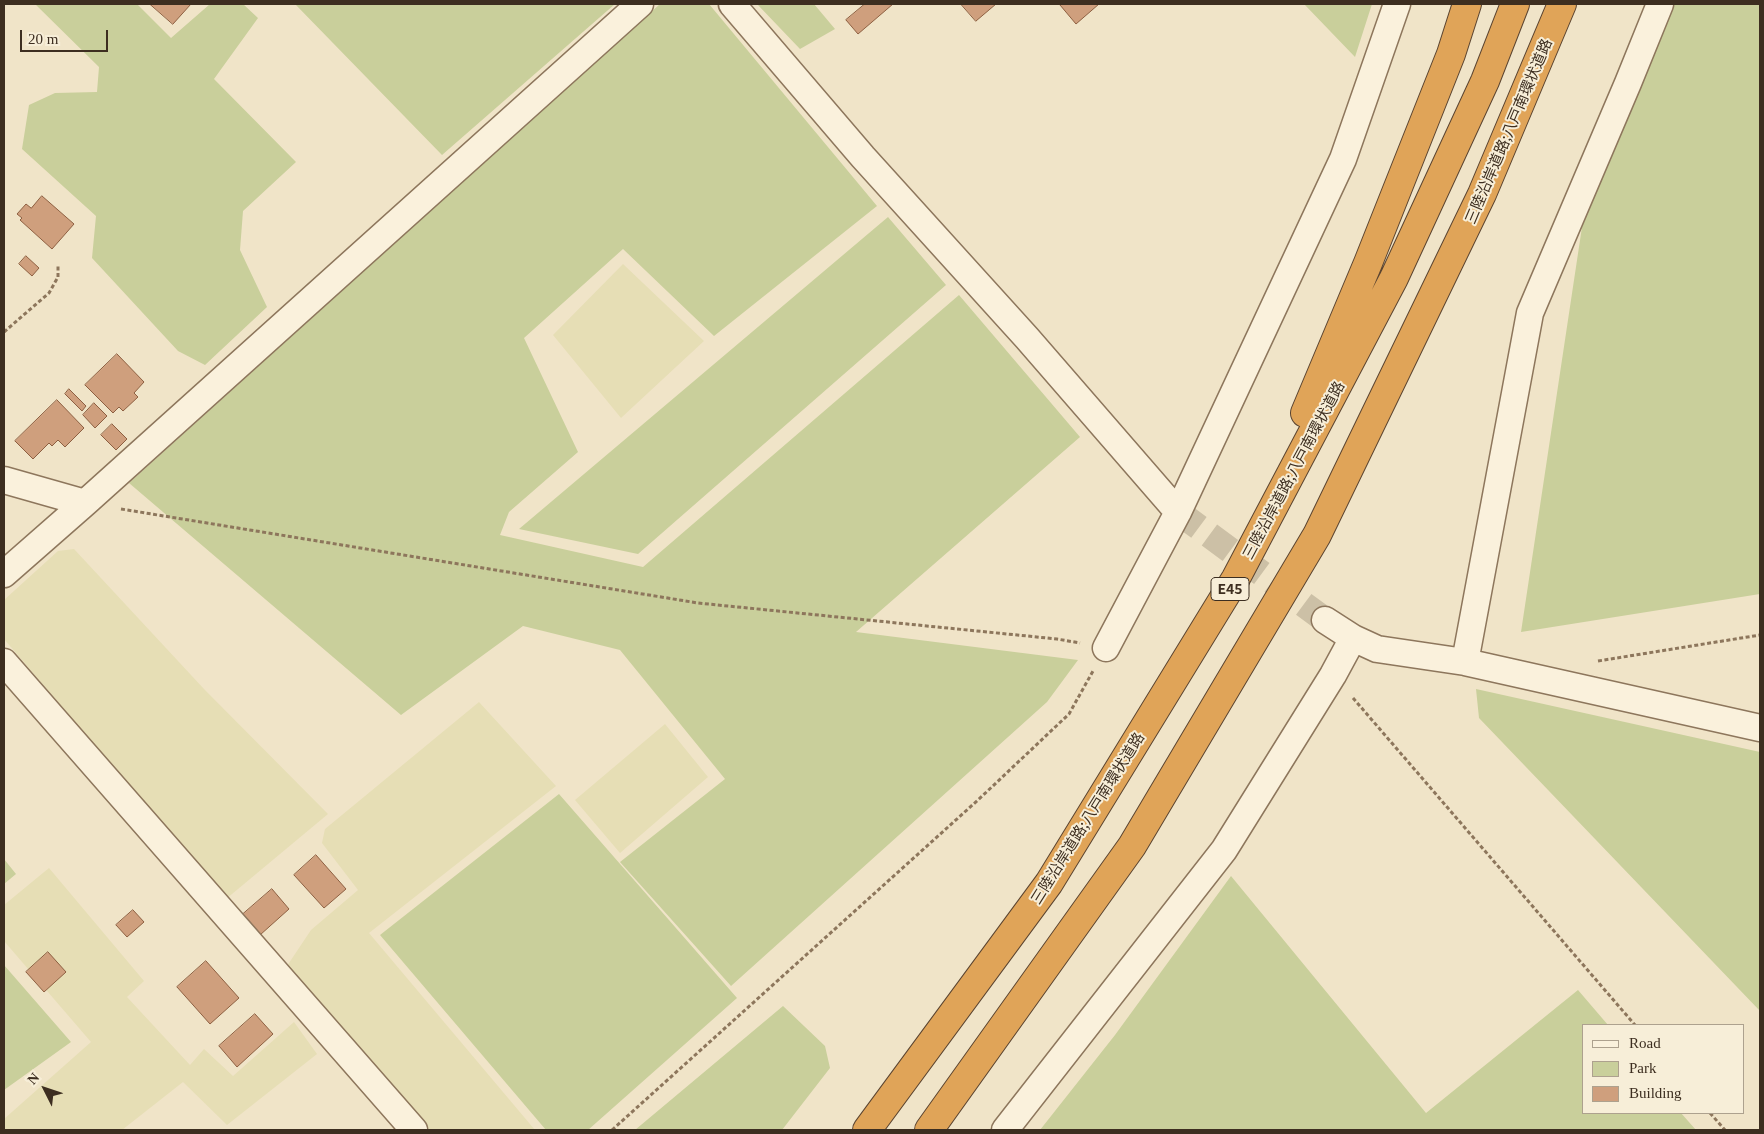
<!DOCTYPE html>
<html>
<head>
<meta charset="utf-8">
<style>
	body { margin:0 }
	#map { position:relative; width:1764px; height:1134px; overflow:hidden; background:#f0e4c8; font-family:Georgia,serif }
	canvas { display:block }
	.frame { position:absolute; inset:0; border:5px solid #3d2e20; pointer-events:none }
	.legend { position:absolute; left:1582px; top:1024px; width:162px; height:90px; box-sizing:border-box; background:#f7eed8; border:1px solid #ada18e; margin:0; padding:6px 9px; list-style:none; font-size:15px; color:#3d2e20 }
	.legend li { display:flex; align-items:center; gap:10px; height:25px }
	.legend b { width:25px; border:1px solid #ada18e }
	.north { position:absolute; left:20px; top:1064px; width:50px; height:50px; -webkit-text-stroke:4px #f7eed8; paint-order:stroke; rotate:311deg; font-size:14px; font-weight:700; line-height:20px; text-align:center; color:#3d2e20 }
	.north::after { content:''; display:block; margin:auto; width:18px; height:22px; background:#3d2e20; clip-path:polygon(50% 0,100% 100%,50% 72%,0 100%) }
	.scale { position:absolute; left:20px; top:30px; width:88px; height:22px; box-sizing:border-box; border:2px solid #3d2e20; border-top:0; padding-left:6px; font-size:15px; line-height:18px; white-space:nowrap; color:#3d2e20; -webkit-text-stroke:4px #f7eed8; paint-order:stroke }
</style>
</head>
<body>
<div id="map">
<canvas width="1764" height="1134"></canvas>
<div class="frame"></div>
<ul class="legend">
<li><b style="height:6px;background:#faf1dc"></b>Road</li>
<li><b style="height:14px;background:#c9cf9b"></b>Park</li>
<li><b style="height:14px;background:#cf9f7d"></b>Building</li>
</ul>
<div class="north">N</div>
<div class="scale">20 m</div>
</div>
<script>
const ctx = document.querySelector('canvas').getContext('2d');
ctx.lineJoin = 'round';
function paint(path, color) {
  ctx.fillStyle = color;
  ctx.fill(path, 'evenodd');
}
function stroke(path, color, width, dash) {
  ctx.strokeStyle = color;
  ctx.lineWidth = width;
  ctx.lineCap = dash ? 'butt' : 'round';
  ctx.setLineDash(dash || []);
  ctx.stroke(path);
}
function drawText(font, color, halo, rows, align = 'center') {
  ctx.font = font + ' Georgia,"Noto Sans JP",serif';
  ctx.lineWidth = 4;
  ctx.setLineDash([]);
  ctx.textBaseline = 'middle';
  ctx.strokeStyle = halo;
  ctx.fillStyle = color;
  for (const [text, x, y, turn = 0] of rows) {
    ctx.save();
    ctx.translate(x, y);
    ctx.rotate((+turn || 0) * Math.PI / 180);
    ctx.textAlign = isNaN(turn) ? turn : align;
    if (halo) ctx.strokeText(text, 0, 0);
    ctx.fillText(text, 0, 0);
    ctx.restore();
  }
}
paint(new Path2D(`
	M623,264l81,77 -83,77 -68,-83z
	M74,549l130,140 124,125 -102,85 -222,-260v-39l54,-49z
	M479,702l77,84 -187,147 166,197h-108l-140,-164 24,-36 47,-40 -36,-47 3,-14z
	M665,724l43,53 -88,76 -45,-53z
	M49,868l95,113 -17,16 63,68 14,-16 29,27 61,-54 23,32 -90,71 -44,-43 -61,48h-118v-11l87,-77 -87,-101v-36z`), '#e6deb5');
paint(new Path2D(`
	M35,4h102l34,34 39,-34h33l15,14 -44,61 82,83 -53,49 -3,39 27,57 -62,58 -27,-14 -86,-93 4,-42 -74,-67 7,-44 26,-12 42,-1 2,-25z
	M295,4h320l-173,151z
	M660,4h49l168,202 -163,130 -91,-87 -99,89 54,114 -69,60 -9,23 143,32 316,-272 121,142 -224,195 222,28 -31,42 -316,284 -111,-124 105,-83 -105,-129 -97,-24 -122,89 -272,-232z
	M757,4h57l21,25 -35,20z
	M1304,4h68l-17,53z
	M1668,4h92v590l-239,38 61,-405z
	M888,217l58,68 -308,269 -119,-25z
	M1476,689l284,63v259l-281,-293z
	M559,794l178,204 -149,132h-42l-166,-195z
	M4,859l12,15 -12,10z
	M1231,876l195,237 152,-123 30,35h-25v88h98l15,17h-656l75,-95z
	M4,965l67,77 -67,48z
	M783,1006l42,40 5,22 -48,62h-147z`), '#c9cf9b');
const building = new Path2D(`
	M150,4h41l-18,20z
	M865,4h28l-35,30 -12,-14z
	M961,4h35l-20,17z
	M1062,4h37l-23,20 -16,-19z
	M42,196l32,28 -22,25 -32,-29 2,-2 -5,-4 9,-10 5,4z
	M26,256l13,12 -7,8 -13,-12z
	M117,354l27,28 -10,11 4,4 -15,14 -4,-4 -6,6 -28,-28z
	M69,389l17,17 -4,5 -17,-17z
	M57,400l27,28 -19,19 -7,-7 -6,6 -3,-3 -16,16 -18,-18z
	M94,403l13,13 -12,12 -12,-13z
	M112,424l15,15 -11,11 -15,-15z
	M316,855l30,34 -22,19 -30,-33z
	M272,889l17,20 -29,26 -18,-20z
	M133,910l11,12 -17,15 -11,-12z
	M48,952l18,20 -22,20 -18,-20z
	M206,961l33,37 -29,26 -33,-37z
	M255,1014l18,20 -36,33 -18,-21z`);
paint(building, '#cf9f7d');
stroke(building, '#8d5f41', 1);
stroke(new Path2D(`
	M1178,512l147,108`), '#ccc0a6', 26, [26, 13]);
const minor = new Path2D(`
	M732,4l131,153 164,181 151,174
	M4,480l81,23
	M4,574l81,-71 555,-499
	M1325,620l28,18 24,11 88,13 295,66
	M1106,648l72,-136 165,-353 54,-155
	M4,662l410,468
	M1465,662l65,-349 98,-230 32,-79
	M1005,1130l219,-280 109,-175 20,-37`);
const motorway = new Path2D(`
	M1305,413l63,-150 83,-209 16,-50
	M867,1130l182,-247 187,-305 158,-300 91,-197 30,-77
	M929,1130l203,-284 185,-311 165,-341 80,-190`);
stroke(minor, '#8d765c', 29);
stroke(motorway, '#5b4430', 30);
stroke(new Path2D(`
	M4,332l45,-39 9,-16v-11
	M121,509l577,94 359,36 23,4
	M1598,661l162,-26
	M1353,698l282,327
	M1710,1113l15,17
	M612,1130l366,-330 91,-86 24,-43`), '#8d765c', 3, [4, 2.5]);
stroke(minor, '#faf1dc', 26);
stroke(motorway, '#e0a458', 28);
for (const [x, y, w] of [
	[1230,589,38]
]) {
  const box = new Path2D();
  box.roundRect(x - w / 2, y - 11.5, w, 23, 4);
  ctx.fillStyle = '#f7eed8';
  ctx.fill(box);
  stroke(box, '#3d2e20', 1);
}
drawText('bold 14px', '#3d2e20', null, [
	["E45",1230,589]
]);
drawText('15px', '#3d2e20', '#f7eed8', [
	["三陸沿岸道路;八戸南環状道路",1508,131,-67],
	["三陸沿岸道路;八戸南環状道路",1293,470,-62],
	["三陸沿岸道路;八戸南環状道路",1087,818,-58]
]);
</script>
</body>
</html>
